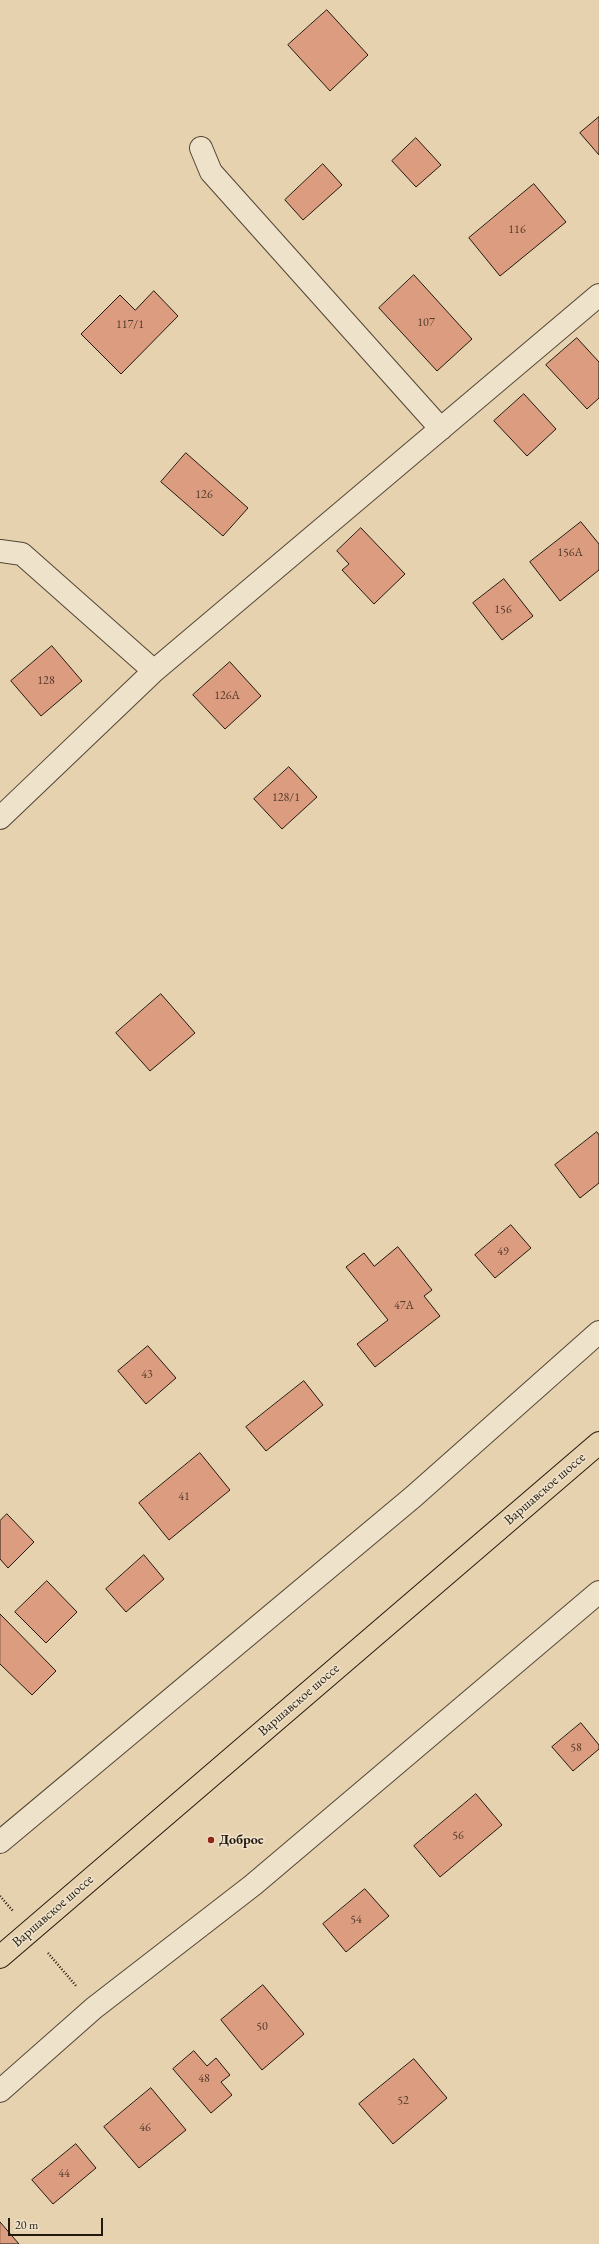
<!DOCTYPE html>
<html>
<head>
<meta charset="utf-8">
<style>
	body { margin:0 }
	#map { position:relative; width:599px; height:2244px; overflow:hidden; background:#e6d2ae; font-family:"EB Garamond",serif }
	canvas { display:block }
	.scale { position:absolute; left:8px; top:2218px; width:95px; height:18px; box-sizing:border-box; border:2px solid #22180e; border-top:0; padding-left:5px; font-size:12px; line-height:14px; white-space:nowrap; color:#22180e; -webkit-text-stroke:3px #efe2ca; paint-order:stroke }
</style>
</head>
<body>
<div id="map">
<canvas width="599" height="2244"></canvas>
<div class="scale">20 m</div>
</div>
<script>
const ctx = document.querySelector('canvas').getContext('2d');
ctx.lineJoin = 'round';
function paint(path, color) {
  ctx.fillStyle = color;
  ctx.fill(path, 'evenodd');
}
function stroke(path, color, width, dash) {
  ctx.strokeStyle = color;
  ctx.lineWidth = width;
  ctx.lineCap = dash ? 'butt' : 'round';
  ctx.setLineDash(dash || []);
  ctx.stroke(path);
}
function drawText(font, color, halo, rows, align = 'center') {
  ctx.font = font + ' "EB Garamond",serif';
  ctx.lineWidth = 3;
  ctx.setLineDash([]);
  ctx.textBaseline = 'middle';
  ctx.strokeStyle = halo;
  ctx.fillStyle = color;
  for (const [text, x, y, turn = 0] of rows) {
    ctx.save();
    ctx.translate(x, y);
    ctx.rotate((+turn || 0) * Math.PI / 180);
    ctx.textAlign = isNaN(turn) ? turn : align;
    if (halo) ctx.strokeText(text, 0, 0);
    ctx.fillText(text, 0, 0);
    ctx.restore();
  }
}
const building = new Path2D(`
	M327,10l41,45 -38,36 -42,-46z
	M599,117v38l-19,-22z
	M416,138l25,27 -25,22 -24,-26z
	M323,164l19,21 -39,35 -18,-20z
	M534,184l32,38 -66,54 -31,-38z
	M414,275l58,64 -35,32 -58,-63z
	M154,291l24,25 -57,58 -40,-40 39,-39 15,15z
	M577,338l22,24v36l-12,11 -41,-44z
	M524,394l32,35 -29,27 -33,-35z
	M186,453l62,55 -25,28 -62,-54z
	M581,522l18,22v26l-39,31 -30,-39z
	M361,528l44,46 -31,30 -32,-34 7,-6 -12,-13z
	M504,579l29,37 -31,24 -29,-37z
	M52,646l30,35 -41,35 -30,-35z
	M230,662l31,34 -36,33 -32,-34z
	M289,767l28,30 -35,32 -28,-30z
	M161,994l34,39 -45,38 -34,-38z
	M597,1132l2,3v48l-19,15 -25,-33z
	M511,1225l20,23 -36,30 -20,-23z
	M398,1247l34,43 -8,6 16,20 -65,51 -18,-23 31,-24 -42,-53 18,-14 10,13z
	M148,1346l28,32 -30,26 -28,-33z
	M304,1381l19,24 -57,46 -20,-24z
	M200,1453l30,37 -61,50 -30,-37z
	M7,1514l27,28 -26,26 -8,-9v-38z
	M144,1555l20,24 -38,33 -20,-23z
	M47,1581l30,31 -31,31 -31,-31z
	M0,1614l56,57 -24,24 -32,-31z
	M581,1723l18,22v4l-26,22 -21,-24z
	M476,1794l26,31 -62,52 -26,-31z
	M365,1889l24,27 -43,36 -23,-28z
	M263,1985l41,49 -42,36 -41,-50z
	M194,2051l13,15 9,-8 14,17 -9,7 11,13 -21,18 -38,-44z
	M414,2059l33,39 -54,46 -34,-40z
	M151,2088l35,42 -47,38 -35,-41z
	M76,2144l20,24 -43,36 -21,-24z
	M0,2222l19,22h-19z`);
paint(building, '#dc9c7f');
stroke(building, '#22180e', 1);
const minor = new Path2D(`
	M201,148l10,24 230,257
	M0,551l22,3 132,117
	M0,818l154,-147 445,-376
	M0,1842l413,-345 186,-165
	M0,2091l94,-83 159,-123 346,-293`);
const major = new Path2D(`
	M0,1957l599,-514`);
stroke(minor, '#534636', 24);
stroke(major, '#22180e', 24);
stroke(new Path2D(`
	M0,1896l13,15
	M48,1953l29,34`), '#22180e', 2.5, [1, 2]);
stroke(minor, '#efe2ca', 22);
stroke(major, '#e6d2ae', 22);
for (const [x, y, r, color] of [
	[211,1840,4,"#8f2418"]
]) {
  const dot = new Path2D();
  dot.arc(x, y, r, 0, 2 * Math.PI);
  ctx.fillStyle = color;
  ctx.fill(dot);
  stroke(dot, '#efe2ca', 1.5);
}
drawText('12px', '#50392a', null, [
	["116",517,230],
	["107",426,323],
	["117/1",130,325],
	["126",204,495],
	["156А",570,553],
	["156",503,610],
	["128",46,681],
	["126А",227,696],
	["128/1",286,798],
	["49",503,1252],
	["47А",404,1306],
	["43",147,1375],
	["41",184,1497],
	["58",576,1748],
	["56",458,1836],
	["54",356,1920],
	["50",262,2027],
	["48",204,2079],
	["52",403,2101],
	["46",145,2128],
	["44",64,2174]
]);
drawText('14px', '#22180e', '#efe2ca', [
	["Варшавское шоссе",545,1489,-41],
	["Варшавское шоссе",299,1700,-41],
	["Варшавское шоссе",53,1911,-41]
]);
drawText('bold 14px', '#22180e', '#efe2ca', [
	["Доброе",219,1840]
], 'left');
</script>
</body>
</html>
